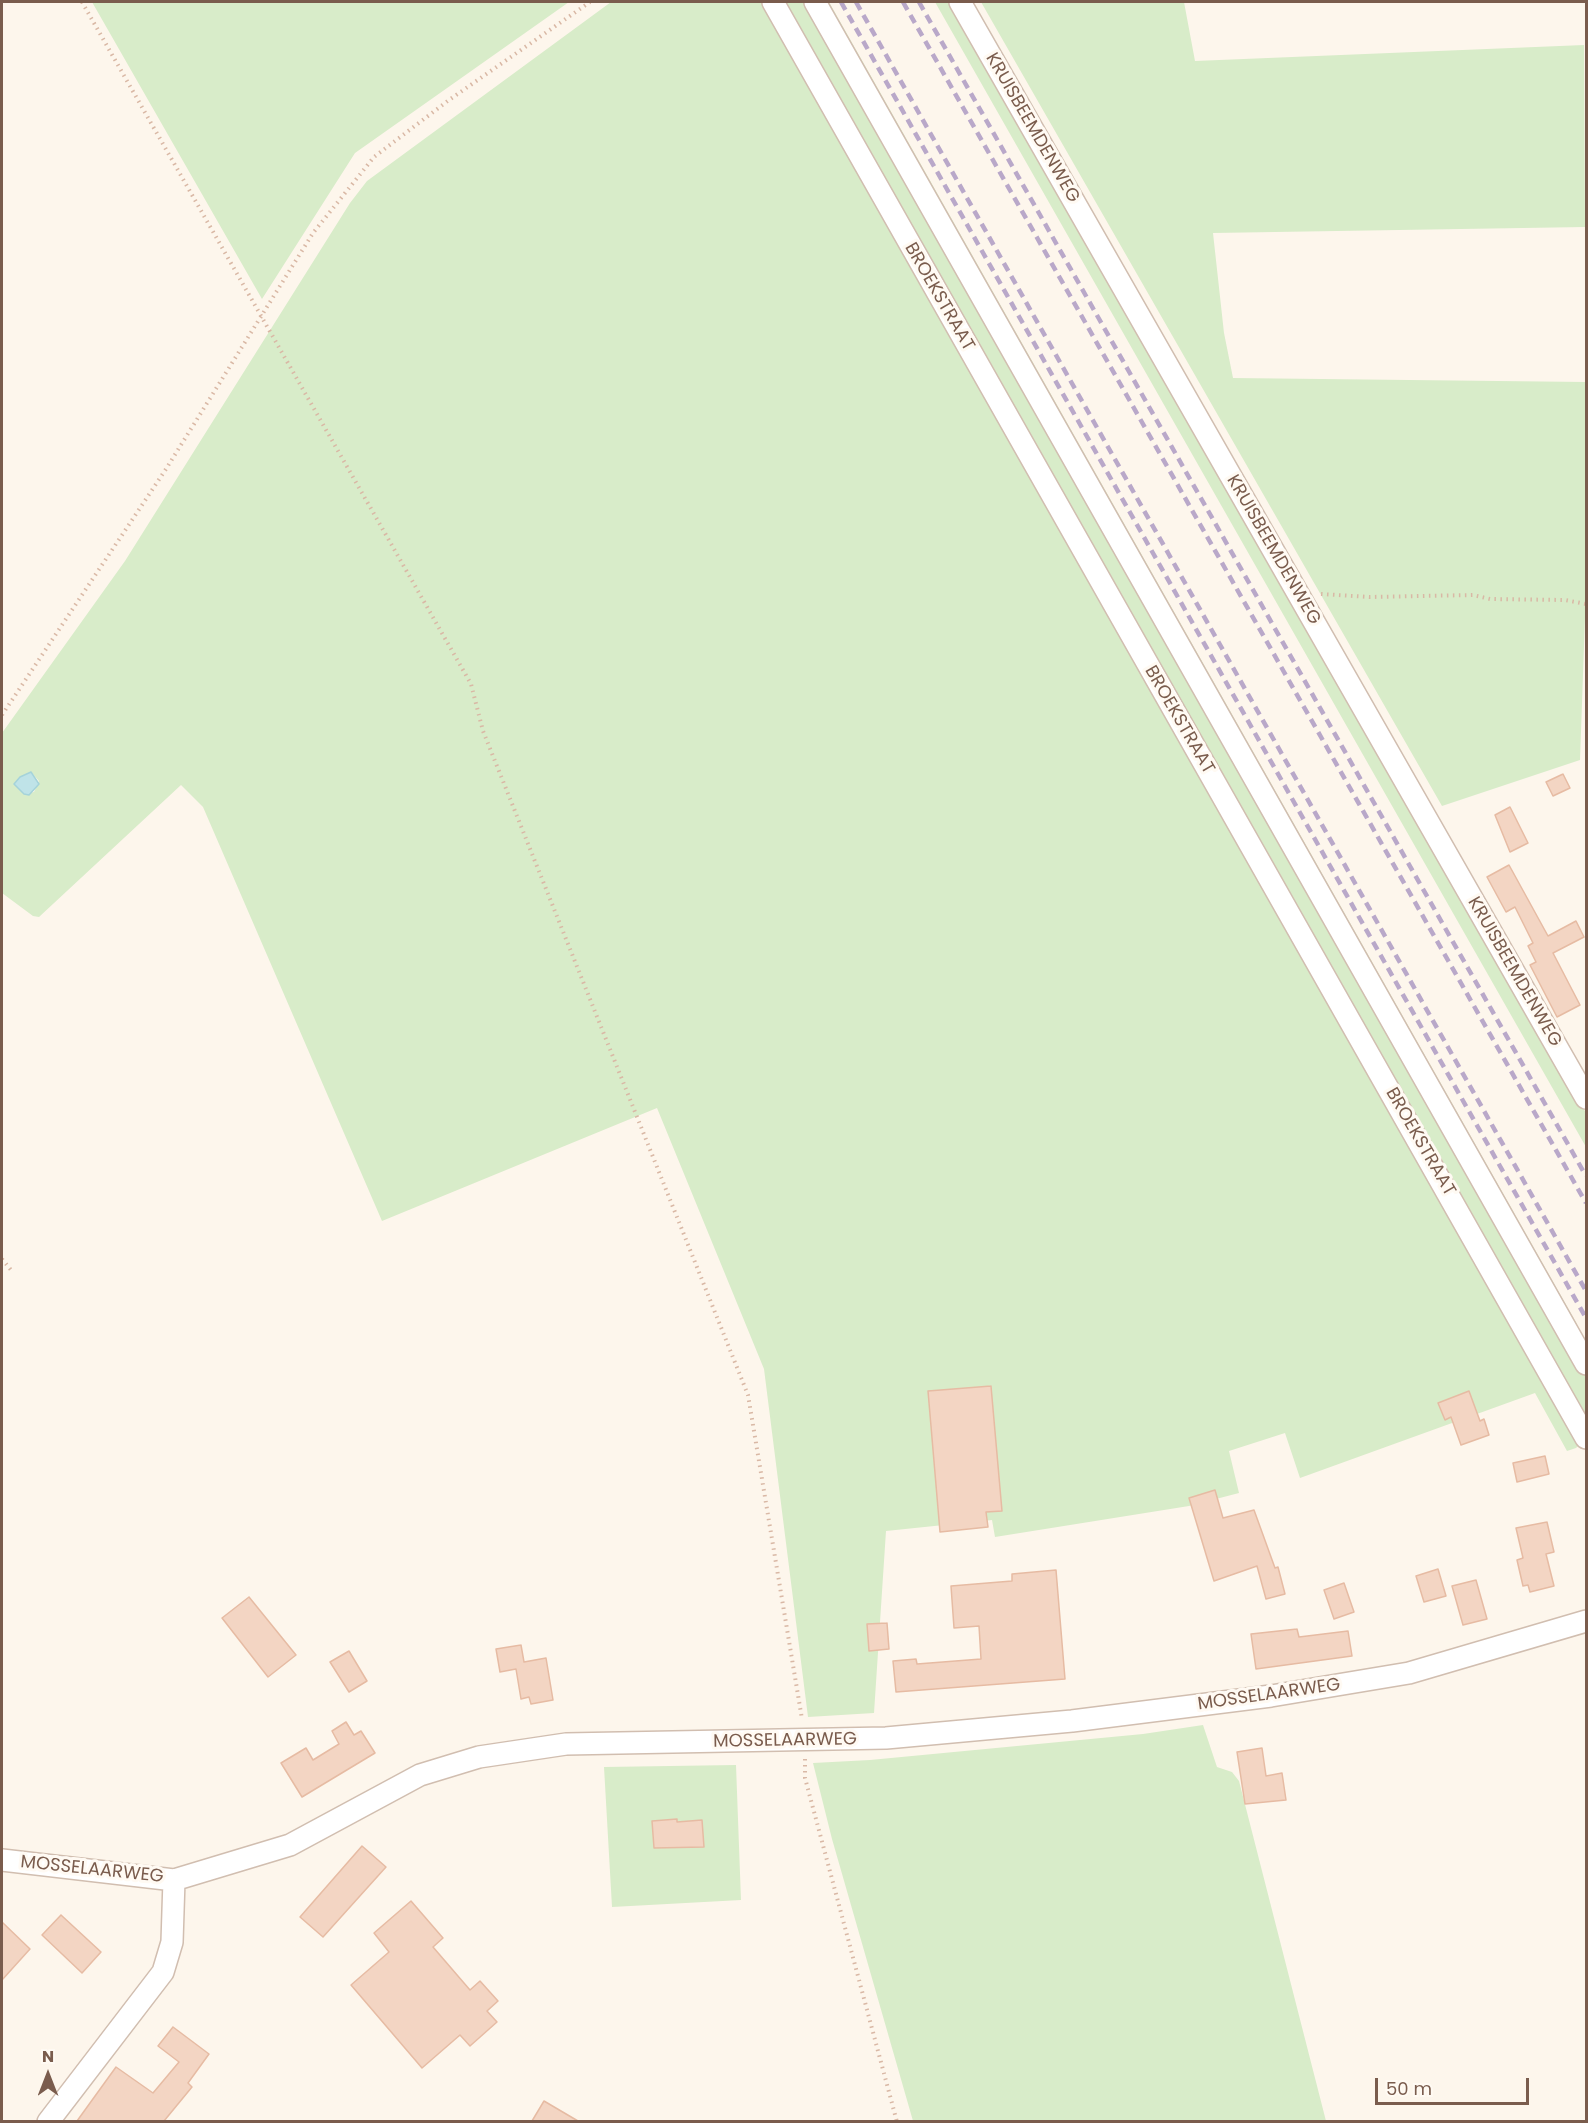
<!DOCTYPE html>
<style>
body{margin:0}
#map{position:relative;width:1588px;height:2123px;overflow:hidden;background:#fdf6ec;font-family:Poppins,sans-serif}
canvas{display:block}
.frame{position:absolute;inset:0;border:3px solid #7a5c4d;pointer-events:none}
.north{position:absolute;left:18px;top:2045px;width:60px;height:60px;-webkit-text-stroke:4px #fffaf3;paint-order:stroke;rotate:0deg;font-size:16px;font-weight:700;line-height:24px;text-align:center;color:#7a5c4d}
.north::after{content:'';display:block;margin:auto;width:21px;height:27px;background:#7a5c4d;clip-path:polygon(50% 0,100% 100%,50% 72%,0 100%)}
.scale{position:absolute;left:1375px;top:2078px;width:154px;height:27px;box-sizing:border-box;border:3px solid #7a5c4d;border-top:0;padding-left:8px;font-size:18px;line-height:21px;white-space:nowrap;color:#7a5c4d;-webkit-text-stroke:4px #fffaf3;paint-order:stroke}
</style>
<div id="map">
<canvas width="1588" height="2123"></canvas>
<div class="frame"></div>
<div class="north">N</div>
<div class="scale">50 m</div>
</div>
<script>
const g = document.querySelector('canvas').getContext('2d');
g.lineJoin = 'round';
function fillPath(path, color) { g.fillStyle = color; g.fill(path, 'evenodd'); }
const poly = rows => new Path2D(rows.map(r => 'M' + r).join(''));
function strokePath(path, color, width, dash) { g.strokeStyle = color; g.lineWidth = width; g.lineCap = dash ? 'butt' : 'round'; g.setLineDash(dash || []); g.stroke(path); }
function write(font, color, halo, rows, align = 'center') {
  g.font = font + ' Poppins,sans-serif'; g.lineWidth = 6; g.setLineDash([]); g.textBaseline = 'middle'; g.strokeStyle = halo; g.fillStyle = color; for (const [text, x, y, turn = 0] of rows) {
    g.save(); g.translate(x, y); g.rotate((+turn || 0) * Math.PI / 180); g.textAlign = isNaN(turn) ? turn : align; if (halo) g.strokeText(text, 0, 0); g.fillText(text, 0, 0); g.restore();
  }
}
fillPath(poly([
 [92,2,569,2,355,153,262,299],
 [611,2,768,2,1579,1445,1576,1448,1567,1451,1535,1393,1300,1478,1285,1433,1229,1451,1239,1493,1189,1506,995,1537,992,1520,886,1531,874,1713,808,1717,764,1369,657,1108,382,1221,203,807,181,785,39,917,33,916,2,893,2,733,125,561,350,203,367,181],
 [31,772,39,781,34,792,24,794,14,784],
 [779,2,829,2,1577,1324,1574,1325,1586,1348,1586,1427],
 [935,2,955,2,1586,1113,1586,1147],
 [981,2,1184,2,1195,61,1584,45,1585,227,1213,233,1224,333,1233,378,1586,382,1586,589,1580,760,1442,806],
 [1203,1725,1217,1767,1232,1772,1239,1781,1326,2121,913,2121,832,1839,813,1763,870,1760,1143,1734],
 [736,1765,741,1900,612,1907,604,1767]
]), '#d8ecc9');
const water = poly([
 [31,772,39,784,29,795,24,794,14,784,20,777,31,772]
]);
fillPath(water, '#bfe3e8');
strokePath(water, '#a5d3da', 1.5);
const building = poly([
 [1563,774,1570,788,1553,796,1546,782,1563,774],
 [1510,807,1528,843,1510,852,1495,815,1510,807],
 [1509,865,1548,936,1576,921,1584,937,1553,953,1580,1005,1557,1017,1530,965,1536,962,1528,946,1533,943,1515,907,1506,912,1487,877,1509,865],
 [991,1386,1002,1511,986,1512,988,1527,940,1532,928,1391,991,1386],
 [1469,1391,1480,1421,1484,1419,1489,1435,1461,1445,1451,1417,1445,1420,1438,1403,1469,1391],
 [1545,1456,1549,1474,1517,1482,1513,1463,1545,1456],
 [1215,1490,1223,1518,1254,1510,1275,1568,1278,1567,1285,1594,1266,1599,1257,1566,1214,1581,1189,1498,1215,1490],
 [1547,1522,1554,1552,1546,1554,1554,1586,1530,1592,1528,1585,1523,1586,1517,1560,1523,1558,1516,1528,1547,1522],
 [1438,1569,1446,1596,1424,1602,1416,1576,1438,1569],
 [1056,1570,1065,1679,896,1692,893,1661,916,1659,917,1664,981,1659,979,1626,954,1628,951,1586,1012,1581,1012,1574,1056,1570],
 [1476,1580,1487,1619,1463,1625,1452,1586,1476,1580],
 [1344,1583,1354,1612,1334,1619,1324,1590,1344,1583],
 [249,1597,296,1655,268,1677,222,1618,249,1597],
 [887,1623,889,1649,869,1651,867,1624,887,1623],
 [1297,1629,1299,1637,1348,1631,1352,1656,1256,1669,1251,1634,1297,1629],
 [521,1645,524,1662,546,1658,553,1700,531,1704,529,1697,521,1699,516,1669,500,1672,496,1649,521,1645],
 [349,1651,367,1681,349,1692,330,1662,349,1651],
 [346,1722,354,1735,361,1731,375,1753,302,1797,281,1763,306,1748,313,1760,339,1744,332,1731,346,1722],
 [1262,1748,1266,1776,1282,1773,1286,1800,1245,1804,1237,1752,1262,1748],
 [677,1819,677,1822,702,1820,704,1847,654,1848,652,1821,677,1819],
 [362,1846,386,1867,323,1937,300,1917,362,1846],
 [411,1901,443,1938,433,1947,470,1990,480,1981,498,2001,487,2011,497,2022,470,2046,460,2035,422,2068,351,1985,389,1952,374,1933,411,1901],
 [61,1915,101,1952,82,1973,42,1935,61,1915],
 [2,1922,30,1949,2,1980,2,1922],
 [173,2027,209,2054,188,2083,192,2087,164,2121,77,2121,116,2067,153,2093,179,2062,158,2046,173,2027],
 [544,2101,578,2121,532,2121,544,2101]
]);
fillPath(building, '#f3d5c3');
strokePath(building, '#e6bba3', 1.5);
const minor = poly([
 [773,2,1586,1438],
 [815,2,1586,1364],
 [960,2,1586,1098],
 [2,1860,174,1880,290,1845,420,1775,479,1757,566,1744,886,1738,1072,1721,1271,1696,1409,1673,1586,1621],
 [48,2122,163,1972,172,1942,174,1880]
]);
strokePath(minor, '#d1beb0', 24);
strokePath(poly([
 [82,2,471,684,483,731,748,1395,802,1719],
 [1321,594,1369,597,1473,595,1490,599,1565,600,1586,604],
 [2,715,166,469,313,233,374,157,449,100,590,2],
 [2,1259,11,1270],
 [805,1759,805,1778,897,2122]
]), '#d9b8a5', 4, [1.5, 4.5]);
strokePath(minor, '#fff', 21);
strokePath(poly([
 [841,2,1586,1318],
 [856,2,1586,1291],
 [903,2,1586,1203],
 [919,2,1586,1176]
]), '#b9a8c9', 4.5, [9, 6]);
write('18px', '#7a5c4d', '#fffaf3', [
 ["KRUISBEEMDENWEG",1032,128,60],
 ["BROEKSTRAAT",939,297,60],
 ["KRUISBEEMDENWEG",1273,550,60],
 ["BROEKSTRAAT",1179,720,60],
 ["KRUISBEEMDENWEG",1514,972,60],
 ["BROEKSTRAAT",1420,1142,60],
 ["MOSSELAARWEG",1269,1695,-8],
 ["MOSSELAARWEG",785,1741,-1],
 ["MOSSELAARWEG",92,1870,6]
]);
</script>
